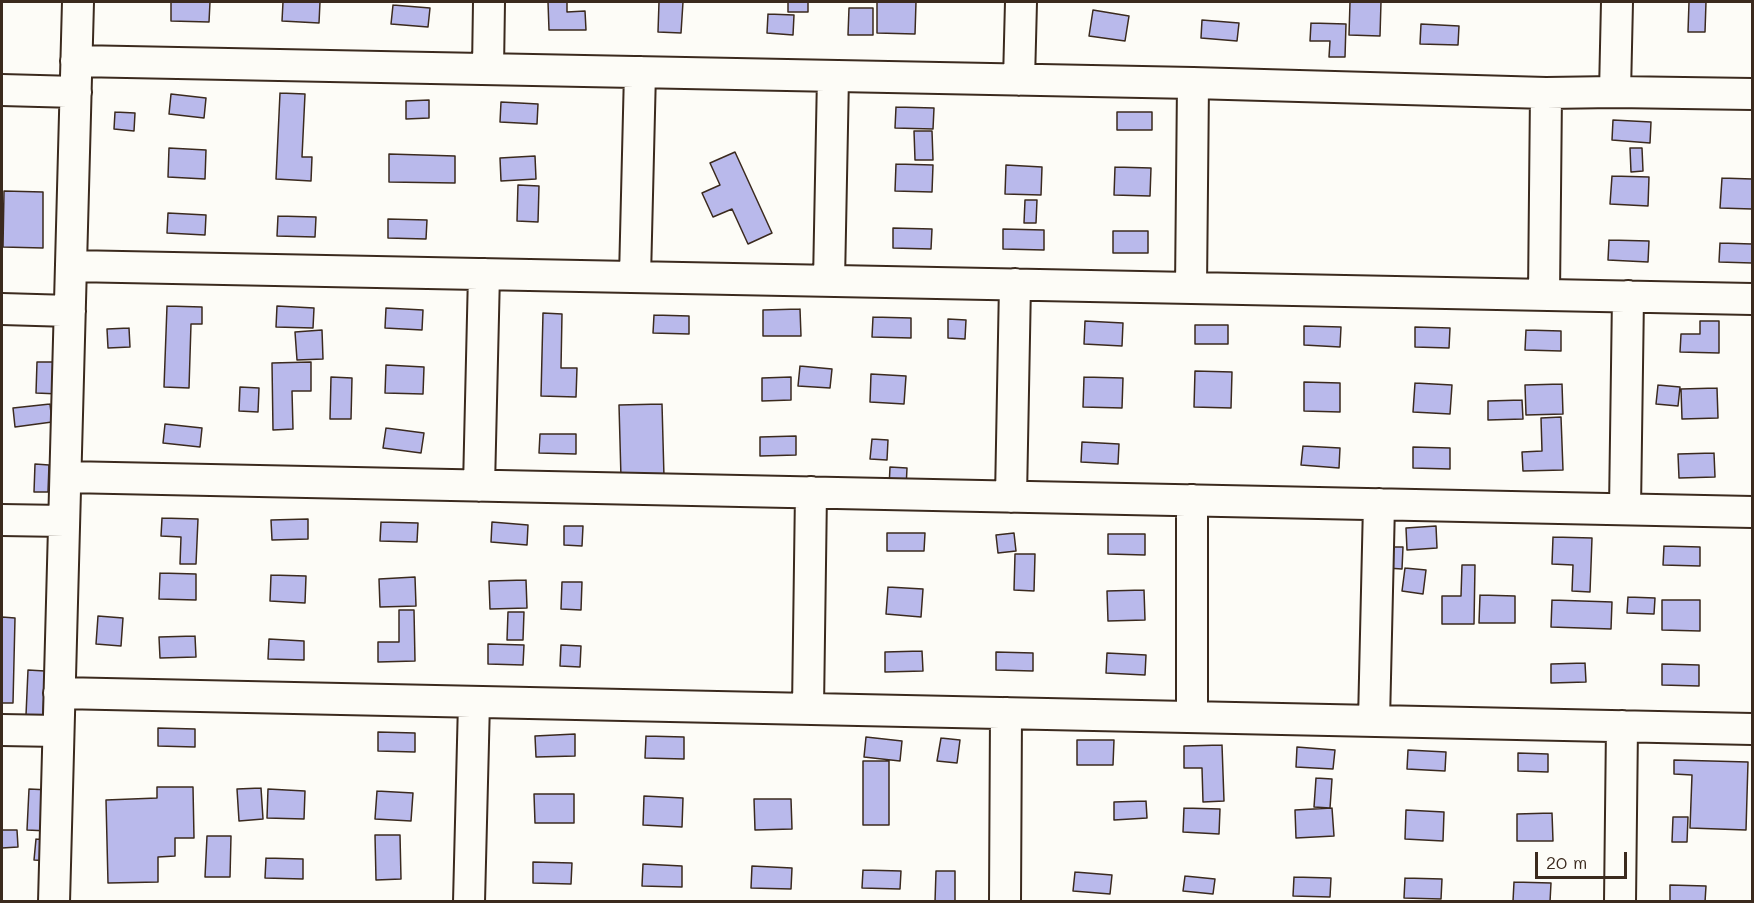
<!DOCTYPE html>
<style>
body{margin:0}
#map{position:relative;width:1754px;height:903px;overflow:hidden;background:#fdfcf7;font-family:Mali,sans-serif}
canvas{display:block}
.frame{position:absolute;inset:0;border:3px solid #3b2a1e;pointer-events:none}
.scale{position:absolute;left:1535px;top:852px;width:92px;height:27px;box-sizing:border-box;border:3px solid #3b2a1e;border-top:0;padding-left:8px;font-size:18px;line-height:21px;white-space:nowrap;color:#3b2a1e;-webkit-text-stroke:4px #fdfcf7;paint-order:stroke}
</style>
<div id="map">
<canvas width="1754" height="903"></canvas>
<div class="frame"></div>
<div class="scale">20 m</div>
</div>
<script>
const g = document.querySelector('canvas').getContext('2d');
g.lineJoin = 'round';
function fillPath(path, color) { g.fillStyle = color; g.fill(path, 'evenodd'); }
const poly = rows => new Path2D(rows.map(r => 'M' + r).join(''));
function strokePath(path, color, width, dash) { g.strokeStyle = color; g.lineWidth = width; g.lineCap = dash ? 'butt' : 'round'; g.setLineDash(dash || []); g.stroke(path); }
const building = poly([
 [171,2,210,2,209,22,171,21,171,2],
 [283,2,320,2,319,23,282,21,283,2],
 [548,2,567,2,567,12,585,11,586,30,549,30,548,2],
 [659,2,683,2,681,33,658,32,659,2],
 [788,2,808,2,808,12,788,12,788,2],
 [869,2,916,2,915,34,877,33,877,2,869,2],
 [1350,2,1381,2,1380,36,1349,35,1350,2],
 [1689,2,1706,2,1705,32,1688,32,1689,2],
 [393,5,430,8,428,27,391,24,393,5],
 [849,8,873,8,873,35,848,35,849,8],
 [1093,10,1129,16,1125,41,1089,36,1093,10],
 [768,14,794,15,793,35,767,33,768,14],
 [1202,20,1239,23,1237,41,1201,38,1202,20],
 [1311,23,1346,24,1345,57,1329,57,1330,41,1310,41,1311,23],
 [1421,24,1459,26,1458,45,1420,44,1421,24],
 [280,93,305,94,302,157,312,157,311,181,276,179,280,93],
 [171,94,206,98,204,118,169,114,171,94],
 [429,100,429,118,406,119,406,101,429,100],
 [501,102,538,104,537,124,500,122,501,102],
 [896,107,934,108,933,129,895,128,896,107],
 [115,112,135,113,134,131,114,129,115,112],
 [1117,112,1152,112,1152,130,1117,130,1117,112],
 [1613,120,1651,122,1650,143,1612,140,1613,120],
 [914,131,932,131,933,160,915,160,914,131],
 [169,148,206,150,205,179,168,177,169,148],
 [1630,148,1642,148,1643,171,1631,172,1630,148],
 [735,152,772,233,748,244,732,209,713,217,702,193,720,185,710,163,735,152],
 [389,154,455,156,455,183,389,182,389,154],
 [535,156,536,179,501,181,500,158,535,156],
 [896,164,933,165,932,192,895,191,896,164],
 [1006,165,1042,167,1041,195,1005,194,1006,165],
 [1115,167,1151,168,1150,196,1114,195,1115,167],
 [1612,176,1649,177,1648,206,1610,204,1612,176],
 [1722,178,1752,179,1752,209,1720,208,1722,178],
 [518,185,539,186,538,222,517,221,518,185],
 [4,191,43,192,43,248,3,247,4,191],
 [1025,200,1037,200,1036,223,1024,223,1025,200],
 [168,213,206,215,205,235,167,233,168,213],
 [278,216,316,217,315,237,277,236,278,216],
 [388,219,427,220,426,239,388,238,388,219],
 [893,228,932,229,931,249,893,248,893,228],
 [1003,229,1044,230,1044,250,1003,249,1003,229],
 [1113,231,1148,231,1148,253,1113,253,1113,231],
 [1609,240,1649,241,1648,262,1608,260,1609,240],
 [1720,243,1752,244,1752,263,1719,262,1720,243],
 [167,306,202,307,202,324,191,324,189,388,164,387,167,306],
 [277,306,314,308,313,328,276,327,277,306],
 [386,308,423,310,422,330,385,328,386,308],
 [800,309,801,336,763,336,763,310,800,309],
 [543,313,562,314,561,368,577,368,576,397,541,396,543,313],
 [654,315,689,316,689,334,653,333,654,315],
 [873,317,911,318,911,338,872,337,873,317],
 [948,319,966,320,965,339,948,338,948,319],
 [1085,321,1123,323,1122,346,1084,344,1085,321],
 [1700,321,1719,321,1719,353,1680,352,1681,334,1700,334,1700,321],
 [1195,325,1228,325,1228,344,1195,344,1195,325],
 [1304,326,1341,327,1340,347,1304,345,1304,326],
 [1415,327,1450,328,1449,348,1415,347,1415,327],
 [129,328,130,347,108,348,107,329,129,328],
 [322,330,323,359,297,360,295,332,322,330],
 [1526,330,1561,331,1561,351,1525,350,1526,330],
 [37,362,61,362,59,394,36,393,37,362],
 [311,362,311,391,292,391,293,429,273,430,272,363,311,362],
 [386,365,424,367,423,394,385,393,386,365],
 [800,366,832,369,830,388,798,386,800,366],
 [1195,371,1232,372,1231,408,1194,407,1195,371],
 [871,374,906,376,904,404,870,402,871,374],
 [331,377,352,378,351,419,330,419,331,377],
 [791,377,791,400,762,401,762,378,791,377],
 [1084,377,1123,378,1122,408,1083,407,1084,377],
 [1304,382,1340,383,1340,412,1304,411,1304,382],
 [1415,383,1452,385,1450,414,1413,412,1415,383],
 [1562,384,1563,414,1526,415,1525,385,1562,384],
 [1658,385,1680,387,1678,406,1656,404,1658,385],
 [240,387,259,388,258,412,239,411,240,387],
 [1717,388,1718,418,1682,419,1681,389,1717,388],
 [1522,400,1523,419,1488,420,1488,401,1522,400],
 [50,404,52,422,15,427,13,408,50,404],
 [662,404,664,477,621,478,619,405,662,404],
 [1561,417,1563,470,1523,471,1522,452,1542,451,1541,418,1561,417],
 [165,424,202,428,200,447,163,443,165,424],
 [386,428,424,433,421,453,383,448,386,428],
 [540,434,576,434,576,454,539,453,540,434],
 [796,436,796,455,760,456,760,437,796,436],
 [872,439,888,440,887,460,870,459,872,439],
 [1082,442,1119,444,1118,464,1081,462,1082,442],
 [1303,446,1340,448,1339,468,1301,465,1303,446],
 [1413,447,1450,448,1450,469,1413,468,1413,447],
 [1714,453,1715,477,1679,478,1678,454,1714,453],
 [35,464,49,465,48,492,34,492,35,464],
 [890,467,907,468,906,489,889,488,890,467],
 [162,518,198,519,196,564,180,564,181,537,161,536,162,518],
 [308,519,308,539,272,540,271,520,308,519],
 [381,522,418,523,417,542,380,541,381,522],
 [492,522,528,525,527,545,491,542,492,522],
 [564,526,583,526,582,546,564,545,564,526],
 [1436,526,1437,548,1407,550,1406,528,1436,526],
 [887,533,925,533,924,551,887,551,887,533],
 [1014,533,1016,551,998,553,996,535,1014,533],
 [1108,534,1145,534,1145,555,1108,554,1108,534],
 [1553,537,1592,538,1590,592,1572,591,1573,565,1552,564,1553,537],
 [1664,546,1700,547,1700,566,1663,565,1664,546],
 [1388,547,1403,547,1402,569,1387,568,1388,547],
 [1015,554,1035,554,1034,591,1014,590,1015,554],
 [1462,565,1475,565,1474,624,1442,624,1442,596,1461,596,1462,565],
 [1405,568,1426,570,1423,594,1402,591,1405,568],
 [160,573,196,574,196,600,159,599,160,573],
 [271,575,306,576,305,603,270,601,271,575],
 [415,577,416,606,380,607,379,579,415,577],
 [526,580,527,608,490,609,489,581,526,580],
 [562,582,582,582,581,610,561,609,562,582],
 [888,587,923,589,921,617,886,614,888,587],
 [1144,590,1145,620,1108,621,1107,591,1144,590],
 [1480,595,1515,596,1515,623,1479,623,1480,595],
 [1628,597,1655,598,1654,614,1627,613,1628,597],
 [1552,600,1612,602,1611,629,1551,627,1552,600],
 [1662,600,1700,600,1700,631,1662,630,1662,600],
 [399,610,414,610,415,661,378,662,378,642,399,642,399,610],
 [508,612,524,612,523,640,507,640,508,612],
 [98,616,123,618,121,646,96,644,98,616],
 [2,617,15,618,13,703,2,703,2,617],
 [195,636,196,657,160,658,159,637,195,636],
 [269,639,304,641,304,660,268,659,269,639],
 [488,644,524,645,523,665,488,664,488,644],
 [561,645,581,646,580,667,560,666,561,645],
 [922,651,923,671,885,672,885,652,922,651],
 [996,652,1033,653,1033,671,996,670,996,652],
 [1107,653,1146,655,1145,675,1106,673,1107,653],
 [1585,663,1586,682,1551,683,1551,664,1585,663],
 [1662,664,1699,665,1699,686,1662,685,1662,664],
 [28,670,45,671,43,716,26,715,28,670],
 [158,728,195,729,195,747,158,746,158,728],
 [378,732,415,733,415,752,378,751,378,732],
 [575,734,575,756,536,757,535,736,575,734],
 [646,736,684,737,684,759,645,758,646,736],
 [866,737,902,741,900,761,864,757,866,737],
 [941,738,960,740,957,763,937,761,941,738],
 [1077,740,1114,740,1113,765,1077,765,1077,740],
 [1222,745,1224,801,1203,802,1202,768,1184,768,1184,746,1222,745],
 [1297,747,1335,750,1333,769,1296,767,1297,747],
 [1408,750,1446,752,1445,771,1407,769,1408,750],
 [1518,753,1548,754,1548,772,1518,771,1518,753],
 [1674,760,1748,762,1746,830,1690,828,1692,775,1674,774,1674,760],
 [863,761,889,761,889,825,863,825,863,761],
 [1316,778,1332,779,1330,808,1314,807,1316,778],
 [157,787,193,787,194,838,175,838,175,856,158,857,158,882,108,883,106,800,157,798,157,787],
 [261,788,263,819,239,821,237,789,261,788],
 [29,789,50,790,48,831,27,830,29,789],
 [268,789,305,791,304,819,267,818,268,789],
 [377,791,413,793,411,821,375,819,377,791],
 [534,794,574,794,574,823,535,823,534,794],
 [644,796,683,798,682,827,643,825,644,796],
 [754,799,791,799,792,829,755,830,754,799],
 [1146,801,1147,818,1114,820,1114,802,1146,801],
 [1184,808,1220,809,1219,834,1183,832,1184,808],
 [1332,808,1334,836,1296,838,1295,810,1332,808],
 [1406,810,1444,812,1443,841,1405,839,1406,810],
 [1552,813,1553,841,1517,841,1517,814,1552,813],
 [1673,817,1688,817,1687,842,1672,842,1673,817],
 [2,830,17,830,18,847,2,848,2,830],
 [375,835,400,835,401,879,376,880,375,835],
 [207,836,231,836,230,877,205,877,207,836],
 [36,839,54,840,52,861,34,860,36,839],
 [266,858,303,859,303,879,265,878,266,858],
 [533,862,572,863,571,884,533,883,533,862],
 [643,864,682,866,682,887,642,886,643,864],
 [752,866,792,868,791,889,751,888,752,866],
 [863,870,901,871,900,889,862,888,863,870],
 [936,871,955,871,955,902,935,902,936,871],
 [1075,872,1112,875,1110,894,1073,891,1075,872],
 [1185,876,1215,879,1213,894,1183,891,1185,876],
 [1294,877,1331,878,1330,897,1293,896,1294,877],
 [1405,878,1442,879,1441,899,1404,898,1405,878],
 [1514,882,1551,883,1550,902,1513,901,1514,882],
 [1670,885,1706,886,1705,902,1670,902,1670,885]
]);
fillPath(building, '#b9b9eb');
strokePath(building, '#3b2a1e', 1.5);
const minor = poly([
 [76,61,1193,83,1546,93,1615,92,1752,94],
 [488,69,489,2],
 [1019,80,1021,2],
 [2,90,76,92],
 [1615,92,1617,2],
 [71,266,1752,299],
 [635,277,640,72],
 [829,281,833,76],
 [1191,288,1193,83],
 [1544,294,1546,93],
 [2,309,70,311],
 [66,477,1752,512],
 [479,486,484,274],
 [1011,497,1015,284],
 [1192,500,1192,717],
 [1625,509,1628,296],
 [2,520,64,521],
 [59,693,1752,729],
 [808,708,811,492],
 [1374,721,1379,504],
 [2,730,58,731],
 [54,902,78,2],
 [469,902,474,702],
 [1005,902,1006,713],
 [1620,902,1622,726]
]);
strokePath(minor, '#3b2a1e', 34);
strokePath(minor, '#fdfcf7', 30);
</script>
